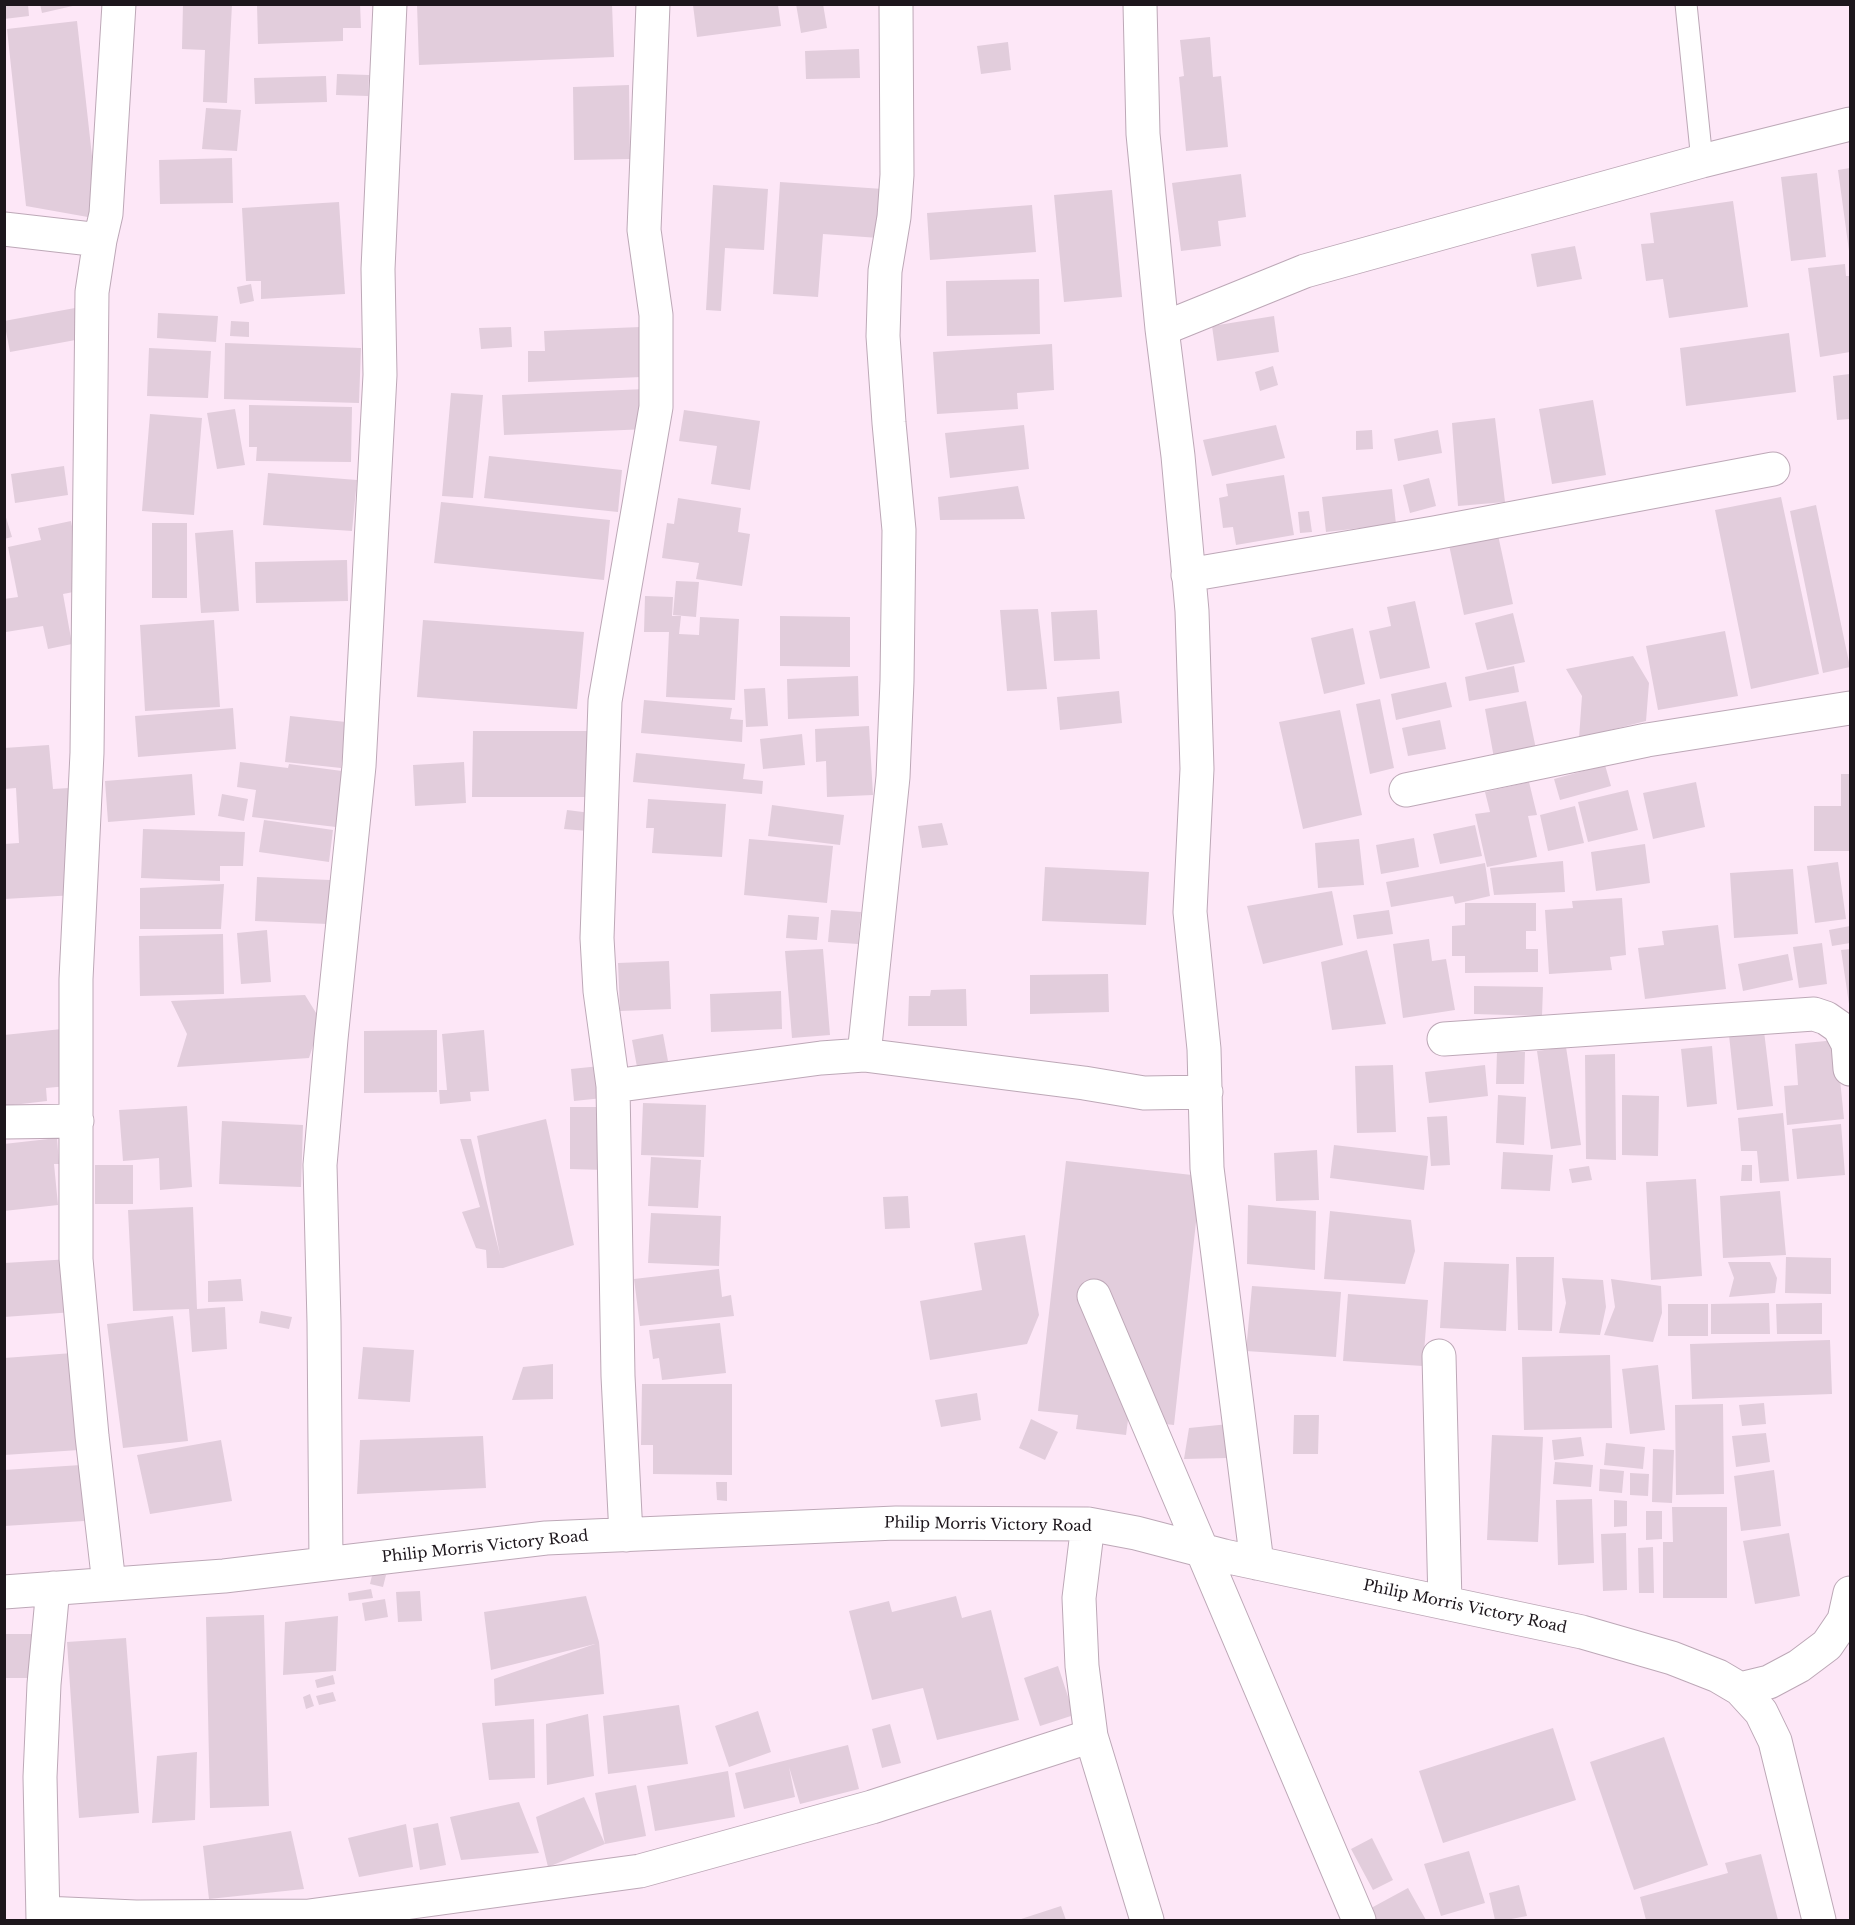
<!DOCTYPE html>
<style>
body{margin:0}
#map{position:relative;width:1855px;height:1925px;overflow:hidden;background:#fde7f7;font-family:"Libre Baskerville",serif}
canvas{display:block}
.frame{position:absolute;inset:0;border:6px solid #1d161c;pointer-events:none}
</style>
<div id="map">
<canvas width="1855" height="1925"></canvas>
<div class="frame"></div>
</div>
<script>
const g = document.querySelector('canvas').getContext('2d');
g.lineJoin = 'round';
function fillPath(path, color) { g.fillStyle = color; g.fill(path, 'evenodd'); }
const poly = rows => new Path2D(rows.map(r => 'M' + r).join(''));
function strokePath(path, color, width, dash) { g.strokeStyle = color; g.lineWidth = width; g.lineCap = dash ? 'butt' : 'round'; g.setLineDash(dash || []); g.stroke(path); }
function write(font, color, halo, rows, align = 'center') {
  g.font = font + ' "Libre Baskerville",serif'; g.lineWidth = 6; g.setLineDash([]); g.textBaseline = 'middle'; g.strokeStyle = halo; g.fillStyle = color; for (const [text, x, y, turn = 0] of rows) {
    g.save(); g.translate(x, y); g.rotate((+turn || 0) * Math.PI / 180); g.textAlign = isNaN(turn) ? turn : align; if (halo) g.strokeText(text, 0, 0); g.fillText(text, 0, 0); g.restore();
  }
}
fillPath(poly([
 [4,4,28,4,29,16,4,19],
 [40,4,77,4,77,5,42,13],
 [183,4,232,4,227,103,203,102,205,50,182,49],
 [257,4,360,4,361,28,343,28,343,41,258,44],
 [417,4,612,4,614,57,419,65],
 [796,4,823,4,827,28,801,33],
 [693,5,778,5,781,26,697,37],
 [77,21,99,219,26,206,7,29],
 [1210,37,1213,77,1221,76,1228,147,1186,151,1179,77,1184,76,1180,40],
 [1008,42,1011,70,981,74,977,46],
 [859,49,860,78,806,79,805,51],
 [337,74,369,75,368,96,336,95],
 [326,76,327,102,255,104,254,78],
 [629,85,630,159,574,160,573,87],
 [206,108,241,110,237,151,202,149],
 [232,158,233,203,160,204,159,160],
 [1850,168,1850,251,1849,251,1838,170],
 [1817,173,1826,257,1791,261,1781,177],
 [1241,174,1246,217,1218,221,1221,246,1181,251,1172,183],
 [780,182,883,189,879,238,823,234,818,297,773,294],
 [713,185,768,189,764,250,725,248,721,311,706,310],
 [1112,190,1122,297,1064,302,1054,195],
 [1733,201,1748,307,1669,318,1663,279,1646,281,1641,244,1654,243,1650,213],
 [339,202,345,294,261,299,261,281,246,281,242,208],
 [1032,205,1036,252,930,260,927,213],
 [1575,246,1582,279,1537,287,1531,254],
 [1845,264,1846,276,1850,276,1850,352,1820,357,1808,268],
 [1039,279,1040,334,947,336,946,281],
 [251,284,254,301,240,304,237,287],
 [75,308,81,339,10,352,4,321],
 [158,313,218,316,216,342,157,338],
 [1274,316,1279,352,1217,361,1212,326],
 [231,321,249,322,249,337,230,336],
 [511,327,512,347,481,349,479,328],
 [640,327,641,377,528,382,528,351,545,351,544,331],
 [1789,333,1796,392,1686,406,1680,348],
 [225,343,361,348,359,403,224,399],
 [1052,344,1054,390,1017,393,1018,409,937,414,933,352],
 [149,348,211,351,208,398,147,396],
 [1273,366,1278,385,1260,391,1255,372],
 [1850,374,1850,419,1837,420,1833,376],
 [646,389,648,429,504,435,502,395],
 [451,393,483,395,473,498,442,496],
 [1593,400,1606,475,1552,484,1539,409],
 [249,405,352,407,351,462,256,461,257,447,249,447],
 [235,409,245,465,217,469,207,413],
 [684,410,760,421,750,490,711,484,717,446,679,441],
 [150,414,202,418,194,515,142,511],
 [1495,418,1505,502,1458,506,1452,423],
 [1024,425,1029,469,950,478,945,433],
 [1276,425,1285,458,1212,476,1203,440],
 [1372,430,1373,449,1356,450,1356,431],
 [1438,430,1442,453,1398,461,1394,439],
 [489,456,622,470,618,512,484,498],
 [64,466,68,495,15,503,11,474],
 [268,473,357,480,352,531,263,525],
 [1284,475,1294,535,1236,545,1233,527,1223,528,1219,498,1228,496,1226,484],
 [1429,478,1436,506,1410,513,1403,485],
 [1018,486,1025,519,940,520,938,497],
 [1392,489,1396,524,1326,532,1322,497],
 [1781,497,1819,674,1751,689,1715,510],
 [678,498,741,508,738,532,750,534,742,586,696,579,699,563,662,558,667,523,674,524],
 [441,502,610,520,604,580,434,563],
 [1816,505,1850,667,1823,673,1790,511],
 [4,511,12,537,4,539],
 [1309,511,1312,532,1300,533,1298,512],
 [71,521,84,590,63,594,72,644,48,649,43,626,6,632,4,599,18,597,8,547,41,540,38,528],
 [152,523,187,523,187,598,152,598],
 [233,530,239,611,201,613,195,533],
 [1498,535,1513,604,1464,615,1449,545],
 [347,560,348,601,256,603,255,562],
 [676,581,699,582,696,617,673,615],
 [645,596,673,597,672,616,681,616,679,634,699,635,700,617,739,619,735,700,666,697,669,632,644,632],
 [1415,601,1430,668,1380,679,1369,631,1391,626,1387,607],
 [1038,609,1047,689,1007,691,1000,610],
 [1097,610,1100,659,1054,661,1051,612],
 [1513,613,1525,662,1487,670,1475,623],
 [780,616,850,617,850,667,780,666],
 [214,620,220,707,145,711,140,625],
 [423,620,584,632,577,709,417,697],
 [1353,628,1365,684,1324,694,1311,638],
 [1725,631,1738,696,1658,710,1646,646],
 [1633,656,1649,683,1646,721,1579,738,1582,696,1566,669],
 [1514,666,1519,692,1469,701,1465,677],
 [858,676,859,716,788,719,787,679],
 [1446,682,1452,707,1396,720,1391,694],
 [765,688,768,726,746,727,744,689],
 [1119,691,1122,723,1060,730,1057,697],
 [1380,699,1394,768,1370,774,1356,704],
 [644,700,732,708,730,719,743,720,742,742,641,733],
 [1526,701,1536,749,1494,758,1485,709],
 [233,708,236,749,138,757,135,716],
 [1340,710,1362,815,1303,829,1279,722],
 [290,716,346,722,341,768,285,762],
 [1440,720,1446,749,1408,756,1402,728],
 [869,726,873,795,827,797,826,761,816,762,815,729],
 [473,731,591,731,591,797,472,797],
 [802,734,805,765,763,769,760,739],
 [49,745,53,789,69,788,76,895,4,899,4,844,19,843,16,788,4,789,4,748],
 [636,753,745,764,743,779,763,781,762,794,633,782],
 [240,762,288,768,289,764,342,771,336,827,252,817,256,790,237,787],
 [464,762,466,803,415,806,413,765],
 [1605,765,1611,786,1560,800,1554,779],
 [192,774,195,815,108,822,105,781],
 [1841,774,1850,774,1850,851,1814,851,1814,806,1841,806],
 [1529,782,1537,815,1528,816,1537,857,1487,867,1475,814,1490,812,1485,792],
 [1696,782,1705,827,1653,839,1643,793],
 [1628,790,1638,830,1588,842,1578,802],
 [222,794,248,799,244,821,218,816],
 [648,799,726,804,722,857,652,853,654,828,646,828],
 [772,805,844,815,840,845,768,836],
 [1575,806,1584,843,1548,851,1540,815],
 [567,810,591,813,588,831,564,829],
 [264,820,333,830,329,862,259,852],
 [942,823,948,845,922,848,918,826],
 [1475,825,1482,856,1440,864,1433,834],
 [143,829,245,832,243,866,220,866,220,881,141,878],
 [1414,838,1419,867,1381,874,1376,845],
 [749,839,833,846,827,903,744,895],
 [1359,839,1364,885,1318,888,1315,843],
 [1645,844,1650,883,1596,891,1591,852],
 [1563,861,1565,892,1494,895,1490,868],
 [1838,862,1846,919,1815,923,1807,866],
 [1485,863,1490,896,1455,904,1453,896,1391,907,1386,882],
 [1045,867,1149,872,1146,925,1042,921],
 [1793,869,1798,934,1734,938,1730,873],
 [257,877,330,880,328,924,255,921],
 [224,884,221,929,140,929,140,888],
 [1332,891,1343,945,1263,964,1247,906],
 [1622,898,1626,955,1610,957,1612,970,1549,974,1545,910,1573,908,1572,901],
 [1465,903,1536,903,1536,931,1526,931,1526,949,1538,949,1538,972,1465,973,1465,956,1452,956,1452,926,1465,925],
 [831,910,861,912,858,944,828,942],
 [1389,910,1393,934,1357,939,1353,915],
 [788,915,819,917,817,940,786,938],
 [1718,925,1726,989,1645,999,1638,948,1664,945,1662,931],
 [1850,926,1850,943,1832,946,1829,930],
 [267,930,271,982,241,984,237,933],
 [223,934,224,994,140,996,139,936],
 [1429,939,1432,961,1446,959,1455,1010,1403,1018,1393,944],
 [1822,943,1827,984,1799,988,1793,947],
 [823,949,830,1035,792,1038,785,951],
 [1850,949,1850,1004,1849,1004,1841,950],
 [1367,950,1386,1024,1332,1030,1321,962],
 [1788,954,1793,980,1743,991,1738,964],
 [669,961,671,1009,620,1011,618,963],
 [1108,974,1109,1012,1030,1014,1030,975],
 [1474,986,1543,987,1542,1016,1474,1014],
 [966,989,967,1026,908,1026,909,996,930,996,931,990],
 [781,991,782,1029,711,1032,710,994],
 [305,995,321,1021,309,1058,177,1067,187,1034,171,1001],
 [62,1029,68,1086,46,1088,47,1101,4,1106,4,1035],
 [437,1030,437,1092,364,1093,364,1031],
 [484,1030,489,1091,470,1092,471,1101,440,1104,439,1090,447,1090,442,1034],
 [1764,1031,1773,1106,1737,1110,1729,1035],
 [663,1034,668,1061,637,1067,632,1040],
 [1836,1040,1844,1119,1787,1125,1784,1086,1798,1085,1795,1044],
 [1712,1046,1717,1104,1687,1107,1681,1049],
 [1566,1047,1581,1145,1551,1149,1537,1051],
 [1497,1051,1525,1052,1524,1084,1496,1084],
 [1615,1054,1616,1160,1586,1159,1585,1055],
 [1393,1065,1396,1132,1357,1133,1355,1066],
 [1485,1065,1488,1096,1429,1103,1425,1072],
 [600,1066,603,1098,574,1101,571,1069],
 [1498,1095,1526,1097,1524,1145,1496,1143],
 [1622,1095,1659,1096,1658,1156,1622,1155],
 [643,1103,706,1105,704,1157,641,1155],
 [187,1106,192,1187,160,1190,159,1158,123,1161,119,1110],
 [570,1107,606,1107,606,1170,570,1169],
 [1783,1113,1789,1181,1760,1183,1757,1151,1741,1151,1738,1118],
 [1447,1116,1450,1165,1431,1166,1427,1117],
 [546,1119,574,1245,503,1268,487,1268,486,1250,476,1248,462,1212,480,1207,460,1139,471,1139,500,1255,477,1136],
 [222,1121,303,1125,301,1187,219,1184],
 [1841,1124,1845,1175,1797,1179,1792,1129],
 [57,1138,59,1164,54,1164,58,1205,4,1211,4,1144],
 [1334,1145,1428,1156,1424,1190,1330,1178],
 [1317,1150,1319,1200,1276,1201,1274,1153],
 [1503,1152,1553,1155,1550,1191,1501,1189],
 [651,1157,701,1160,698,1208,648,1206],
 [1066,1161,1201,1176,1174,1425,1128,1420,1126,1435,1076,1429,1078,1415,1038,1411],
 [95,1165,133,1165,133,1204,95,1204],
 [1742,1165,1752,1165,1752,1181,1741,1181],
 [1589,1166,1592,1180,1572,1183,1569,1169],
 [1696,1179,1702,1276,1651,1280,1646,1182],
 [1780,1191,1786,1255,1723,1258,1720,1196],
 [908,1196,910,1228,885,1229,883,1197],
 [1248,1205,1316,1211,1315,1270,1247,1264],
 [193,1207,197,1309,225,1307,227,1349,192,1352,189,1309,133,1311,128,1210],
 [1330,1211,1411,1220,1415,1251,1405,1284,1324,1279],
 [651,1213,721,1216,719,1266,648,1263],
 [1025,1235,1039,1315,1027,1344,930,1360,920,1301,982,1290,974,1243],
 [1516,1257,1554,1257,1552,1331,1518,1330],
 [1786,1257,1831,1258,1831,1294,1785,1293],
 [71,1259,74,1312,4,1317,4,1263],
 [1444,1262,1509,1264,1506,1331,1440,1328],
 [1728,1262,1770,1262,1777,1278,1775,1293,1729,1297,1734,1278],
 [719,1269,722,1297,731,1295,734,1316,640,1326,634,1279],
 [1562,1278,1603,1280,1606,1307,1600,1335,1559,1333,1566,1303],
 [241,1279,243,1301,208,1302,208,1281],
 [1611,1279,1661,1286,1662,1313,1653,1342,1604,1335,1615,1307],
 [1252,1286,1341,1292,1336,1357,1246,1351],
 [1348,1294,1428,1300,1423,1366,1343,1361],
 [1769,1303,1770,1334,1711,1334,1711,1304],
 [1822,1303,1822,1334,1777,1334,1776,1304],
 [1668,1304,1708,1304,1708,1336,1668,1336],
 [261,1311,292,1317,289,1329,259,1323],
 [173,1316,188,1441,123,1448,107,1324],
 [720,1323,726,1373,662,1380,659,1358,653,1359,649,1330],
 [1830,1340,1832,1394,1692,1399,1690,1344],
 [363,1347,414,1350,410,1402,358,1399],
 [73,1353,79,1450,4,1455,4,1358],
 [1610,1355,1612,1428,1524,1430,1522,1357],
 [553,1364,553,1399,512,1400,523,1367],
 [1658,1365,1665,1430,1630,1434,1622,1369],
 [642,1384,732,1384,732,1475,653,1474,653,1445,641,1445],
 [977,1393,981,1420,941,1427,935,1400],
 [1764,1403,1766,1424,1742,1426,1739,1405],
 [1723,1404,1724,1494,1676,1495,1675,1405],
 [1294,1415,1319,1415,1318,1454,1293,1454],
 [1031,1419,1058,1432,1045,1460,1019,1448],
 [1229,1424,1228,1458,1184,1459,1189,1428],
 [1766,1433,1770,1462,1736,1467,1732,1436],
 [1492,1435,1543,1437,1538,1542,1487,1540],
 [483,1436,486,1488,357,1494,360,1440],
 [1581,1437,1584,1456,1554,1460,1552,1440],
 [221,1440,232,1501,150,1514,137,1455],
 [1606,1443,1645,1447,1643,1469,1604,1465],
 [1653,1449,1674,1450,1672,1503,1652,1502],
 [1555,1462,1593,1465,1591,1487,1553,1484],
 [81,1465,84,1521,4,1526,4,1470],
 [1600,1469,1624,1471,1622,1493,1599,1491],
 [1774,1470,1781,1526,1741,1531,1734,1476],
 [1630,1473,1649,1474,1648,1496,1630,1495],
 [716,1482,727,1482,727,1501,717,1500],
 [1592,1499,1594,1563,1558,1565,1556,1500],
 [1614,1500,1627,1501,1627,1526,1614,1527],
 [1672,1507,1727,1507,1727,1598,1663,1598,1663,1542,1673,1542],
 [1646,1511,1662,1511,1662,1539,1646,1540],
 [1626,1533,1627,1590,1603,1591,1601,1534],
 [1789,1533,1800,1596,1755,1604,1743,1541],
 [1653,1547,1654,1593,1639,1593,1638,1548],
 [373,1571,386,1575,383,1587,370,1584],
 [371,1589,373,1598,349,1601,348,1593],
 [420,1591,422,1621,398,1622,396,1592],
 [586,1596,599,1642,604,1694,495,1706,494,1679,595,1644,491,1670,484,1612],
 [956,1596,962,1618,991,1610,1019,1720,937,1740,923,1688,872,1700,849,1611,889,1601,892,1612],
 [385,1599,388,1617,365,1621,362,1603],
 [264,1615,269,1806,210,1808,206,1617],
 [338,1616,336,1671,283,1675,285,1622],
 [4,1634,35,1634,35,1678,4,1678],
 [126,1638,139,1813,79,1818,67,1642],
 [1058,1666,1074,1715,1040,1726,1024,1678],
 [333,1675,335,1684,317,1688,315,1680],
 [333,1692,336,1701,319,1705,316,1696],
 [310,1694,314,1706,306,1709,303,1697],
 [679,1705,688,1764,608,1774,603,1716],
 [758,1711,771,1752,729,1767,715,1726],
 [588,1714,594,1776,547,1785,546,1724],
 [534,1719,535,1778,489,1780,482,1723],
 [890,1724,901,1763,882,1768,872,1729],
 [1553,1728,1576,1800,1443,1843,1419,1771],
 [1664,1737,1708,1865,1634,1890,1590,1762],
 [848,1745,859,1789,800,1804,789,1767,795,1797,744,1809,735,1773],
 [197,1752,195,1820,152,1823,157,1756],
 [728,1771,735,1817,655,1831,647,1786],
 [636,1785,646,1836,605,1844,595,1793],
 [584,1797,605,1844,548,1867,536,1817],
 [519,1802,539,1853,461,1860,450,1817],
 [438,1823,446,1865,420,1870,413,1828],
 [406,1824,413,1867,359,1877,348,1838],
 [291,1831,304,1889,209,1899,203,1846],
 [1372,1838,1393,1880,1373,1890,1351,1849],
 [1469,1851,1485,1903,1441,1916,1424,1864],
 [1761,1854,1778,1920,1646,1920,1640,1897,1728,1873,1725,1863],
 [1519,1885,1527,1916,1506,1920,1495,1920,1489,1893],
 [1408,1888,1426,1920,1349,1920],
 [1061,1906,1066,1920,1018,1920]
]), '#e2cddc');
const service = poly([
 [1686,4,1702,161]
]);
const minor = poly([
 [1140,4,1143,134,1162,329,1178,456,1192,611,1197,769,1190,912,1204,1049,1207,1168,1257,1563],
 [4,229,100,240],
 [1162,329,1305,271,1702,161,1850,124],
 [1188,575,1434,533,1773,469],
 [1406,790,1647,740,1850,708],
 [1444,1039,1814,1014,1826,1018,1839,1027,1848,1044,1850,1069],
 [864,1055,893,777,897,681,899,530,889,423,883,336,885,271,894,217,897,175,896,4],
 [613,1086,821,1058,864,1055,1084,1083,1144,1093,1206,1092],
 [4,1122,77,1121],
 [1094,1296,1359,1920],
 [1439,1356,1445,1603],
 [1088,1524,1079,1598,1082,1666,1091,1736,1147,1920],
 [626,1535,618,1376,613,1086,600,991,597,938,605,701,656,407,656,315,644,230,653,4],
 [326,1564,324,1322,320,1165,331,1039,359,766,380,375,378,269,390,4],
 [109,1584,92,1436,76,1259,76,979,87,753,92,292,100,240,106,214,119,4],
 [4,1592,224,1576,546,1538,896,1523,1088,1524,1136,1533,1224,1556,1582,1632,1672,1658,1718,1676,1740,1689,1761,1712,1775,1741,1819,1920],
 [1740,1689,1769,1682,1799,1666,1827,1645,1844,1620,1850,1593],
 [43,1913,136,1917,309,1916,640,1871,872,1807,1091,1736],
 [43,1920,40,1777,44,1684,53,1588]
]);
strokePath(service, '#bda8b7', 23);
strokePath(minor, '#bda8b7', 35);
strokePath(service, '#fff', 21);
strokePath(minor, '#fff', 33);
write('15px', '#1d161c', '#fff', [
 ["Philip Morris Victory Road",988,1525,1],
 ["Philip Morris Victory Road",485,1547,-6],
 ["Philip Morris Victory Road",1465,1607,12]
]);
</script>
